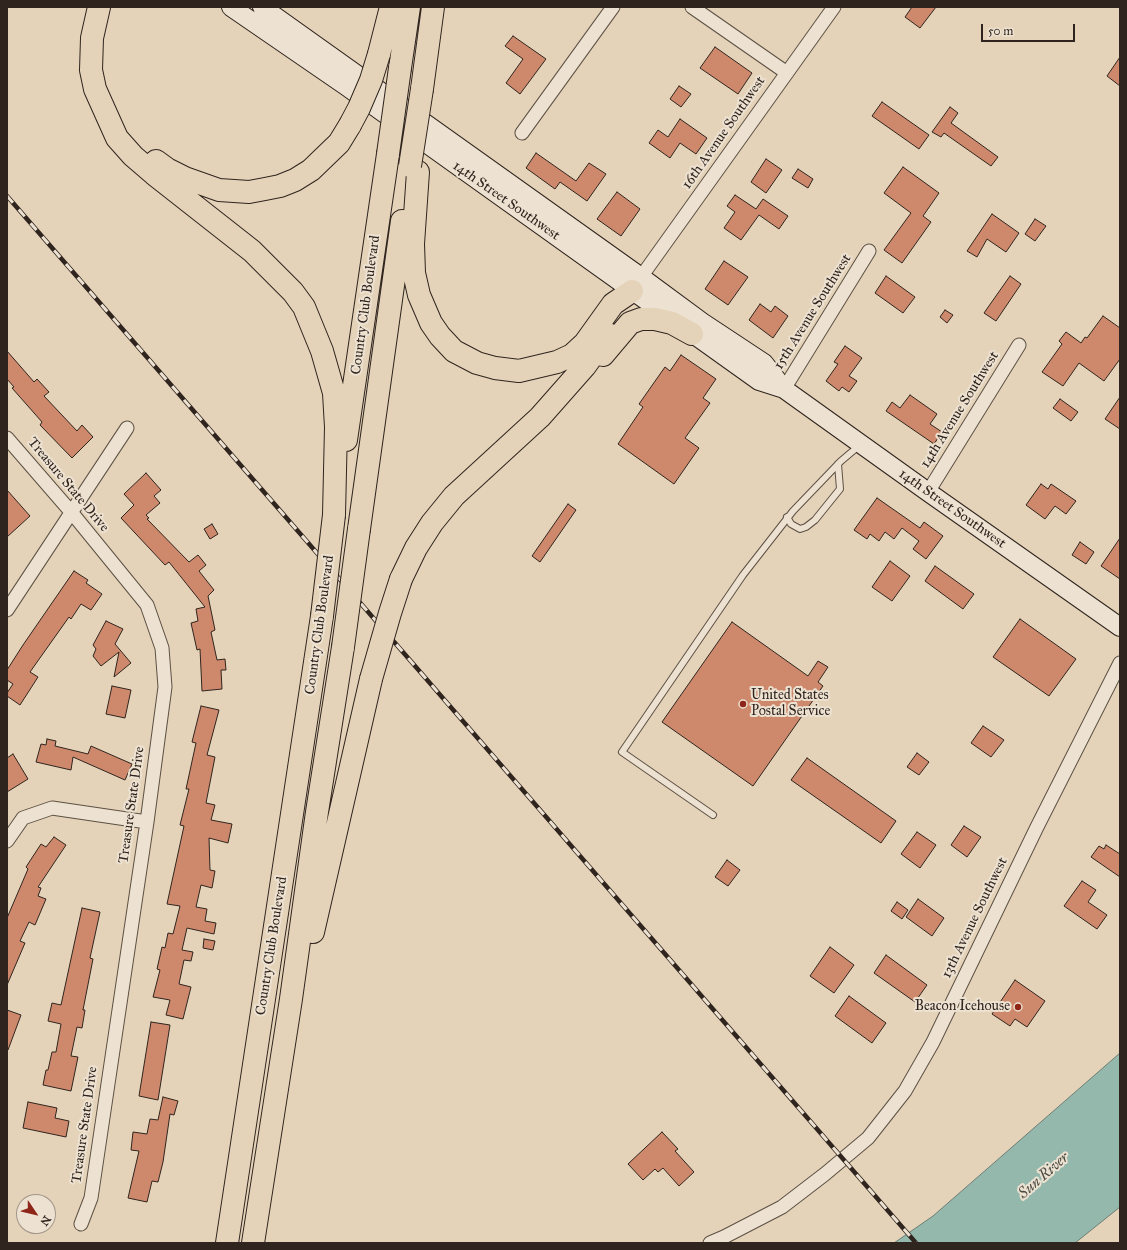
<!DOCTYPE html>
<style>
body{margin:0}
#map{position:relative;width:1127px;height:1250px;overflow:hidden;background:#e4d3b8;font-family:"IM FELL Great Primer",serif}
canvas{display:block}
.frame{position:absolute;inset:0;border:8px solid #2f241e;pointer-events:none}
.north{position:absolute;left:16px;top:1194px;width:40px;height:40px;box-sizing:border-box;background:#ede2d1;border:1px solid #a19689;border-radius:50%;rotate:125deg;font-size:11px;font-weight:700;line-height:16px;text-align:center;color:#2f241e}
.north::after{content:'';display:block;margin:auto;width:14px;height:18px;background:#8f2418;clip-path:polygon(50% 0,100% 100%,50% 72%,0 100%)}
.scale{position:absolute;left:981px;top:24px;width:94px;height:18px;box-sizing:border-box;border:2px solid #2f241e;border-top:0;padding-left:5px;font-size:12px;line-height:14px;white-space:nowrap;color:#2f241e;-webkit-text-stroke:3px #ede2d1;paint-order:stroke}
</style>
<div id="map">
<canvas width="1127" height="1250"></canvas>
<div class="frame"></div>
<div class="north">N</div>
<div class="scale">50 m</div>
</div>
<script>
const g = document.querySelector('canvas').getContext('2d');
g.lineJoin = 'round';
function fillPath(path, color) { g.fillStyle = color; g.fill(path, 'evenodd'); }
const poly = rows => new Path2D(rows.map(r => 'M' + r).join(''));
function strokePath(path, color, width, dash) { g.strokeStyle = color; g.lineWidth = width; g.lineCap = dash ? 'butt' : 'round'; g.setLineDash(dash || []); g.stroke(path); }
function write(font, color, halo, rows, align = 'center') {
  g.font = font + ' "IM FELL Great Primer",serif'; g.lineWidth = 4; g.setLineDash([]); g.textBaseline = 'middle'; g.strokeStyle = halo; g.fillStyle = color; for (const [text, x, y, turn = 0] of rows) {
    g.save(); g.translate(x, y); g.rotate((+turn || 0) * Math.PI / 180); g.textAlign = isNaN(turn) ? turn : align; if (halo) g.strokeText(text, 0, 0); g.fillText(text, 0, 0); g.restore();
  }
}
const water = poly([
 [1120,1053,1120,1207,1075,1243,894,1243,933,1216,1120,1053]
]);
fillPath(water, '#95b8ad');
strokePath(water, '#6c7d74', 1);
const building = poly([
 [912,7,936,7,920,28,905,17,912,7],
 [513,36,546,59,520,94,506,83,523,59,505,46,513,36],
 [715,47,752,73,738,94,700,68,715,47],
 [1120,57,1120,86,1107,76,1120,57],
 [679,86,691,94,681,107,670,99,679,86],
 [882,102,929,135,919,149,872,116,882,102],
 [950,107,958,113,951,123,998,157,991,166,944,133,941,137,932,132,950,107],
 [680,119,707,138,696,154,680,143,670,158,649,143,658,130,668,137,680,119],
 [536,153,576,181,589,163,606,174,587,201,560,182,555,189,526,168,536,153],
 [766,159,782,170,766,193,751,182,766,159],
 [903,167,939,193,923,216,931,222,902,263,884,250,911,213,884,193,903,167],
 [798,169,813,179,808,188,792,178,798,169],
 [617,192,640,209,621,236,597,219,617,192],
 [735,195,756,209,763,199,788,216,779,229,759,215,741,240,724,228,735,212,727,206,735,195],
 [992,214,1019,233,1006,252,987,239,977,257,967,251,992,214],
 [1035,219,1046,226,1035,241,1025,234,1035,219],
 [724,261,748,277,728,305,705,289,724,261],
 [886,276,915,297,903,313,875,293,886,276],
 [1010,276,1021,284,996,321,984,313,1010,276],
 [760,304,771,312,775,306,788,316,773,338,749,320,760,304],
 [945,310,953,315,947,323,940,317,945,310],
 [1103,316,1120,328,1120,359,1104,381,1079,363,1063,386,1042,372,1062,344,1059,341,1066,332,1081,343,1085,337,1087,338,1103,316],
 [845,346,862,358,849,376,857,381,849,392,842,387,839,391,826,381,838,364,834,362,845,346],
 [7,351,34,382,37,379,49,392,44,396,77,431,82,425,93,437,72,458,40,425,42,422,12,388,14,387,7,379,7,351],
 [681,355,716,379,703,398,710,403,685,438,699,448,674,484,618,444,643,407,639,404,665,367,670,371,681,355],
 [910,395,937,414,930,424,942,432,934,444,886,411,892,402,900,408,910,395],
 [1120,397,1120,429,1105,419,1120,397],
 [1060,399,1078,412,1071,421,1053,408,1060,399],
 [146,473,161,490,154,496,160,503,146,515,149,518,147,519,189,562,198,555,206,565,199,571,214,590,208,596,215,630,211,632,217,660,225,659,226,670,221,670,222,689,202,691,200,649,197,650,191,623,198,621,196,609,205,607,169,562,165,565,121,518,134,505,124,494,146,473],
 [1041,484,1048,489,1051,484,1076,501,1066,514,1055,506,1045,519,1026,505,1041,484],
 [7,490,30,516,7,537,7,490],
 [877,498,920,528,924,522,943,536,926,559,913,549,919,541,902,528,894,539,885,532,879,541,870,534,867,539,854,530,877,498],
 [568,504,576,510,540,562,532,556,568,504],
 [212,524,218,534,210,539,204,529,212,524],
 [1120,538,1120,579,1101,566,1120,538],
 [1080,542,1094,552,1086,564,1072,555,1080,542],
 [890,561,910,576,892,601,872,587,890,561],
 [935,566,974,594,963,609,925,581,935,566],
 [74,571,88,580,86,583,102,594,91,610,81,604,71,619,69,617,30,672,38,677,20,705,7,696,7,693,13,684,7,680,7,670,23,645,74,571],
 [1020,619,1076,659,1049,696,993,657,1020,619],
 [106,621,123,629,115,644,131,663,114,677,119,652,101,666,93,656,96,649,93,645,106,621],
 [732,622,808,676,818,661,828,667,818,682,823,686,753,786,662,722,732,622],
 [112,686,131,690,125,718,106,714,112,686],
 [201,706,219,710,207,755,215,757,206,803,215,805,211,820,232,824,228,843,209,838,210,870,215,871,212,888,201,885,196,907,207,909,205,921,216,923,214,934,187,928,182,950,193,952,191,961,184,960,179,984,191,987,183,1019,166,1015,170,1000,153,997,160,970,157,969,162,947,165,948,168,933,173,934,180,906,167,904,184,826,180,825,189,789,186,789,196,743,192,742,201,706],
 [983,726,1004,740,991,757,971,743,983,726],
 [47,739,56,741,55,746,88,754,91,746,132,764,125,780,73,757,71,770,36,762,41,744,46,745,47,739],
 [917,753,929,762,919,775,907,767,917,753],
 [13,754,28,779,7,792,7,758,13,754],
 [807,758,896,821,881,843,791,780,807,758],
 [964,826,981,837,967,857,951,845,964,826],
 [917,832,936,845,920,868,901,854,917,832],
 [54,837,66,845,38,887,41,888,38,896,46,899,35,925,29,922,20,941,25,943,7,985,7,918,28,869,26,867,41,844,46,847,54,837],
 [1106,845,1120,854,1120,877,1091,857,1099,846,1104,849,1106,845],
 [727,860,740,870,728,886,715,877,727,860],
 [1082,881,1096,890,1088,902,1107,915,1097,929,1064,906,1082,881],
 [918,899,944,918,932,936,906,917,918,899],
 [897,902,908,910,902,919,891,911,897,902],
 [82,908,100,912,90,958,93,959,83,1010,85,1010,82,1028,77,1027,71,1056,78,1057,71,1091,43,1085,46,1070,48,1070,52,1052,56,1052,61,1024,48,1021,52,1003,61,1005,82,908],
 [204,939,215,941,213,950,203,948,204,939],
 [830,947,854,965,834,993,810,976,830,947],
 [886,955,927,985,915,1002,874,973,886,955],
 [1015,980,1045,1001,1027,1027,1015,1019,1010,1026,992,1014,1015,980],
 [849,996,886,1023,872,1043,835,1016,849,996],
 [7,1010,21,1015,8,1050,7,1050,7,1010],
 [151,1022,170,1025,158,1100,139,1096,151,1022],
 [163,1097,178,1101,174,1115,170,1114,163,1162,158,1182,152,1181,147,1202,128,1198,139,1151,131,1150,133,1132,147,1134,150,1119,158,1120,163,1097],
 [28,1102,57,1108,55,1118,69,1121,66,1137,23,1128,28,1102],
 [662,1132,678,1149,675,1151,694,1172,679,1186,663,1168,658,1172,655,1169,643,1180,628,1164,662,1132]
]);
fillPath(building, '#ce896d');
strokePath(building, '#2f241e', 1);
const lane = poly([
 [787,517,791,524,800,529,806,527,815,520,840,489,838,464],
 [713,815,622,752,743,575,793,511,841,461,860,445]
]);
const street = poly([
 [692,7,787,73],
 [522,133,613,7],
 [641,277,834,7],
 [784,389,869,251],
 [7,438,72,513,147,605,162,648,165,687,147,822,91,1198,81,1224],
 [928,492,1019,345],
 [7,610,127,428],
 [7,841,23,818,52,808,147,822],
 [710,1243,724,1237,782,1207,825,1174,868,1138,905,1091,933,1042,1037,827,1120,663]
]);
const secondary = poly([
 [231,7,346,86,759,381,784,389],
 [262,7,641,277,702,322,764,363,784,389,928,492,1120,627]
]);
const highway = poly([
 [99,7,92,38,91,70,95,89,117,138,133,156,154,174,252,251,293,292,304,307,322,351,334,393,336,427,334,515],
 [379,54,391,7],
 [400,68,409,7],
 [422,89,433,7],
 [156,161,167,169,185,178,219,190,249,192,265,189,280,186,295,180,311,170,339,143,350,125],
 [418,172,413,244,414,273,419,295,431,323,440,336,454,351,477,363,495,368,519,371,557,362,572,355,585,343,613,304,632,291],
 [603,355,630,323,641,319,655,319,672,323,692,334],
 [346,440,388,154],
 [359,529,402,221],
 [401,579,416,548,432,523,454,496,540,417,585,366,608,334],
 [313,932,371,679],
 [227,1243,322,616],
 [253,1243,291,999,317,812,343,647]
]);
strokePath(lane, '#5c5044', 8);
strokePath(street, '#5c5044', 15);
strokePath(secondary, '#2f241e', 20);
strokePath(highway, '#2f241e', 24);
strokePath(lane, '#ede2d1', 6);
strokePath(street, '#ede2d1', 13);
strokePath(secondary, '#ede2d1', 18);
strokePath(highway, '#e4d3b8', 22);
const rail = poly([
 [7,196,916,1243]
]);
strokePath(rail, '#2f241e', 4.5);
strokePath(rail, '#ede2d1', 3, [9]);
const highwayBridge = poly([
 [350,125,359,108,371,80,379,54],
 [388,154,400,68],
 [410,166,422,89],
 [322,616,334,515],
 [343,647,359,529],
 [371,679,390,613,401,579]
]);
strokePath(highwayBridge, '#2f241e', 24, []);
strokePath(highwayBridge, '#e4d3b8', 22);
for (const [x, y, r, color] of [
 [743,704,4,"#8f2418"],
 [1018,1007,4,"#8f2418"]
]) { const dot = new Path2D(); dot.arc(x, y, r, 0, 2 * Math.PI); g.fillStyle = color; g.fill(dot); strokePath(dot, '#ede2d1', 1.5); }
write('14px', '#2f241e', '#ede2d1', [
 ["16th Avenue Southwest",724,133,-55],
 ["14th Street Southwest",506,201,35],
 ["Country Club Boulevard",366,305,-82],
 ["15th Avenue Southwest",813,312,-58],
 ["14th Avenue Southwest",960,410,-58],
 ["Treasure State Drive",68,485,50],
 ["14th Street Southwest",952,509,35],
 ["Country Club Boulevard",320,625,-82],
 ["Treasure State Drive",132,805,-82],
 ["13th Avenue Southwest",975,918,-64],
 ["Country Club Boulevard",272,946,-81],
 ["Treasure State Drive",85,1125,-82]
]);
write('14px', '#2f241e', '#ede2d1', [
 ["United States",751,696],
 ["Postal Service",751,712],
 ["Beacon Icehouse",1010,1007,"right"]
], 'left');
write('italic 15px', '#484942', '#ede2d1', [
 ["Sun River",1044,1176,-41]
]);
</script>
